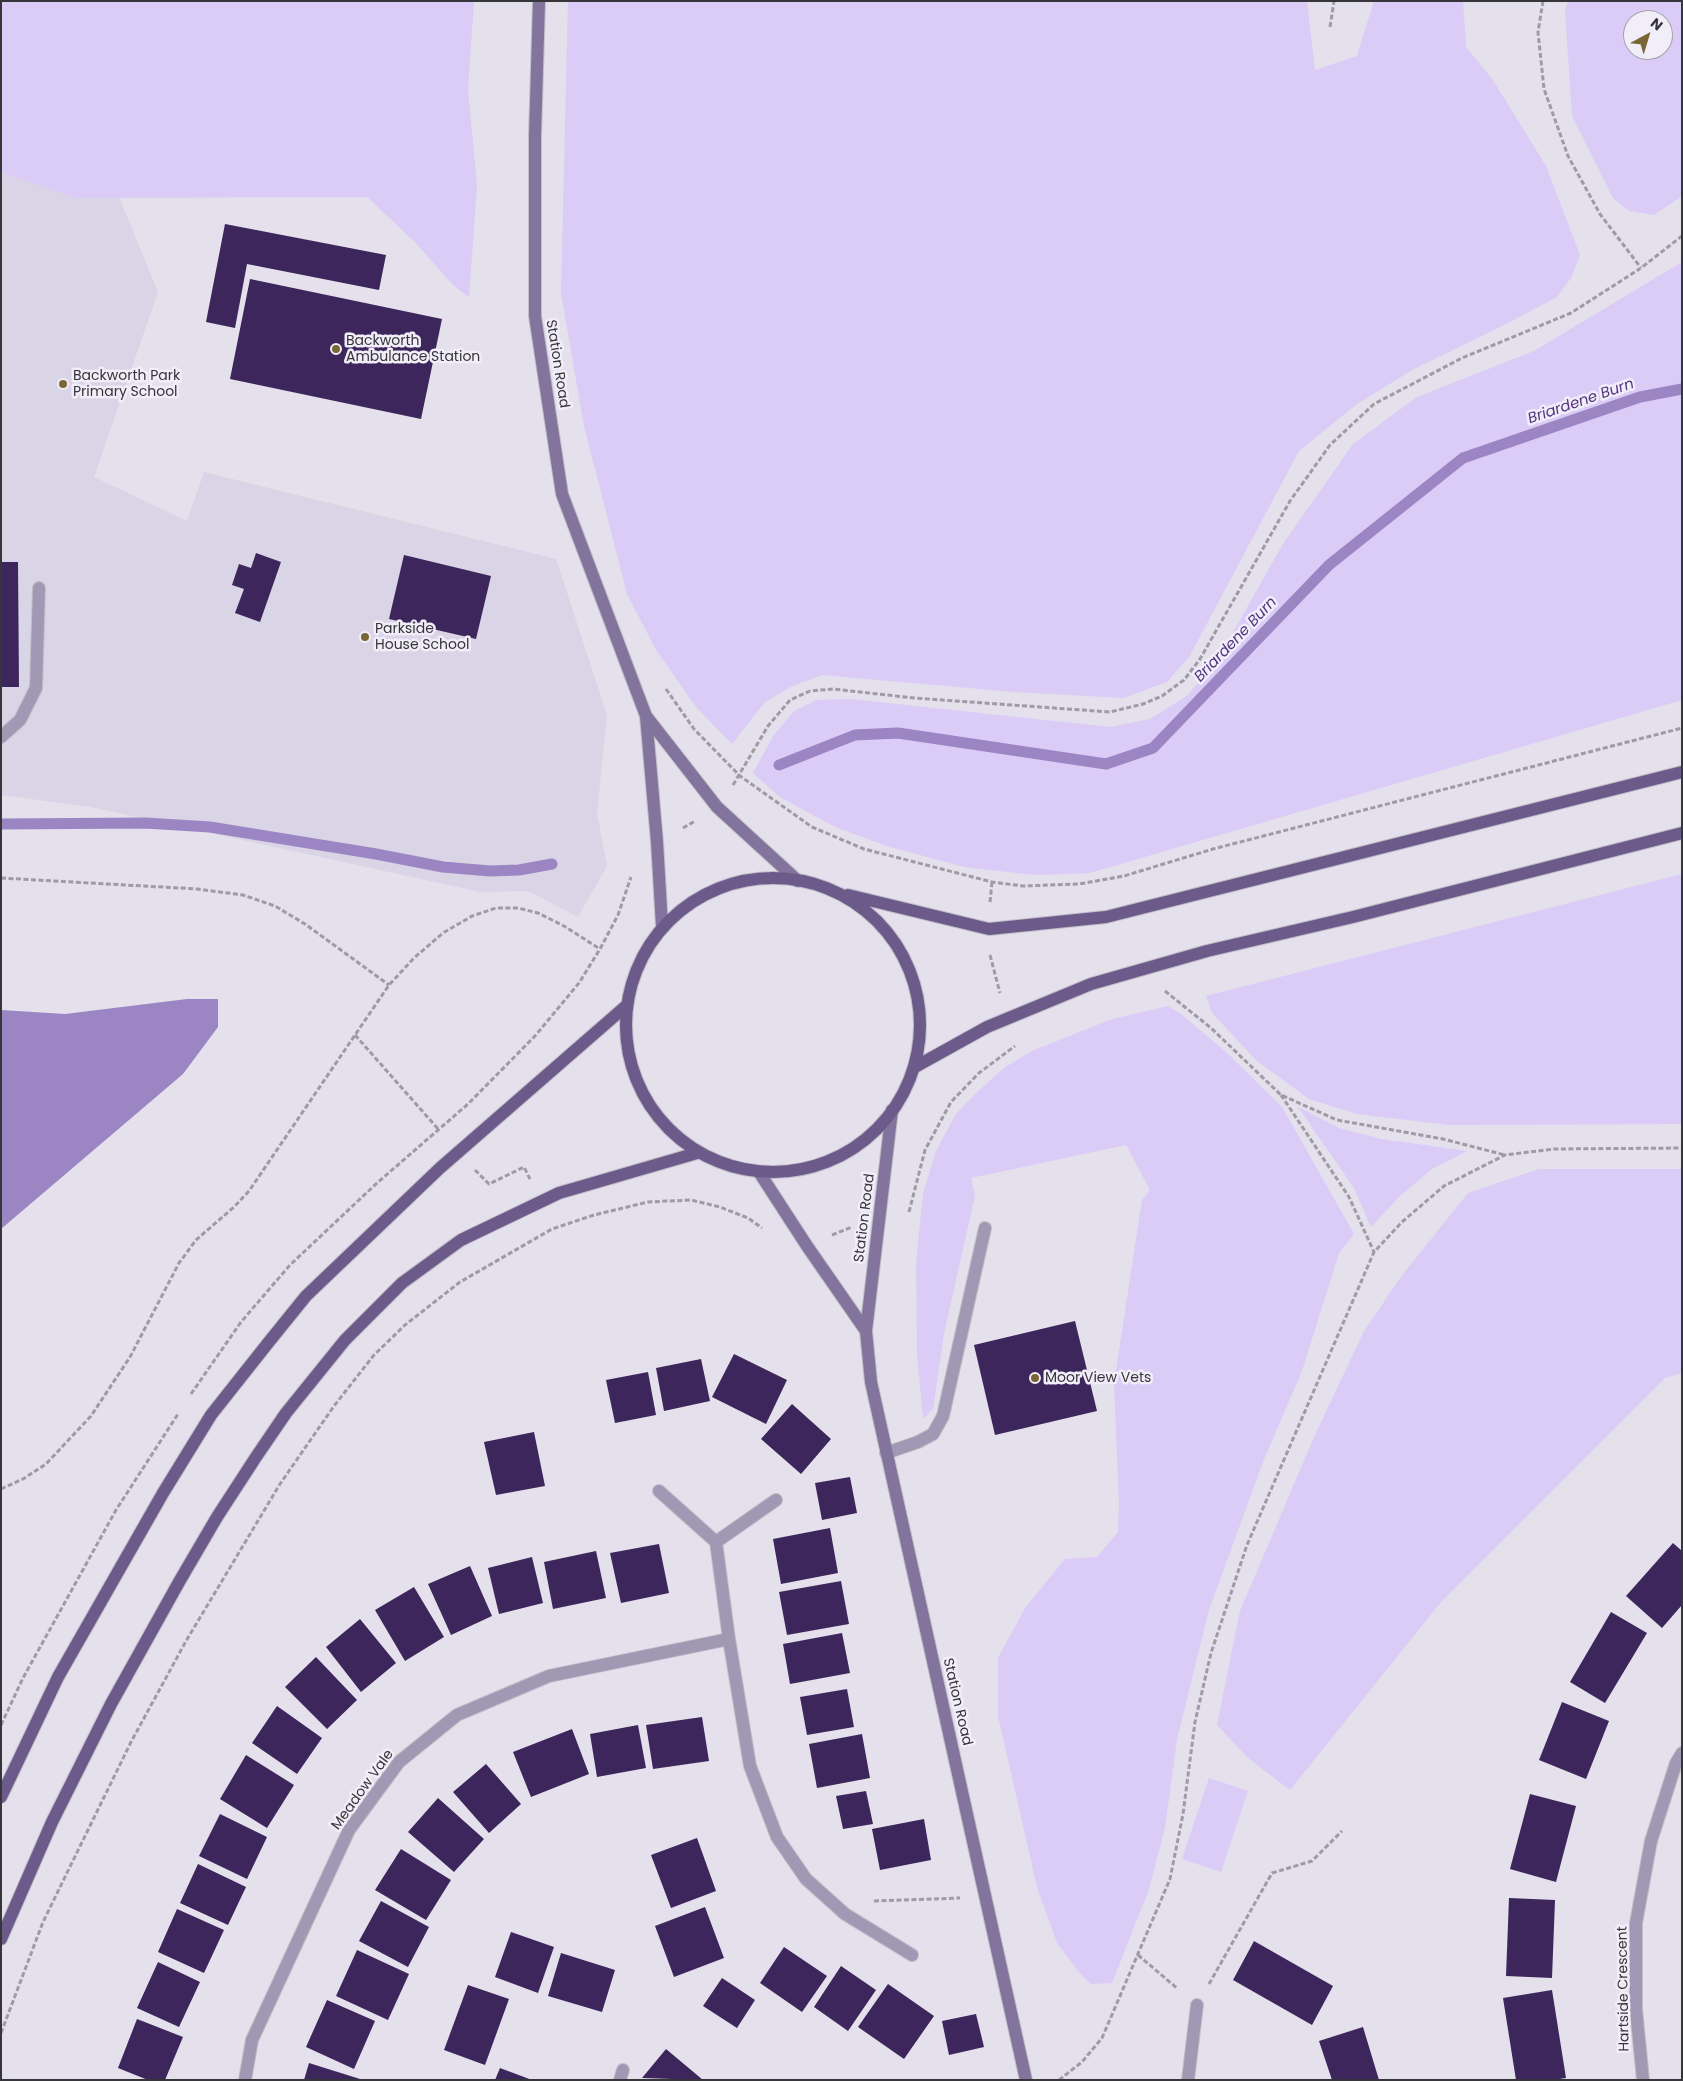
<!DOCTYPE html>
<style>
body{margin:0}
#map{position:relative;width:1683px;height:2081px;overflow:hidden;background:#e4e0ec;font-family:Poppins,sans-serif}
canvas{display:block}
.frame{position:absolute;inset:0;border:2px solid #363539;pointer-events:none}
.north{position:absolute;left:1623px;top:10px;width:50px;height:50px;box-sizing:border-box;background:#f1edf9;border:1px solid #a6a3ac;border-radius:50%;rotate:39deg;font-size:14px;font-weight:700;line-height:20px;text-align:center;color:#363539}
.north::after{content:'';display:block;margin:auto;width:18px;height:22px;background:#786735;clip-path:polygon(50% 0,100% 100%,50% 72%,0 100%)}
</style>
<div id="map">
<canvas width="1683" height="2081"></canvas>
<div class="frame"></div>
<div class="north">N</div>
</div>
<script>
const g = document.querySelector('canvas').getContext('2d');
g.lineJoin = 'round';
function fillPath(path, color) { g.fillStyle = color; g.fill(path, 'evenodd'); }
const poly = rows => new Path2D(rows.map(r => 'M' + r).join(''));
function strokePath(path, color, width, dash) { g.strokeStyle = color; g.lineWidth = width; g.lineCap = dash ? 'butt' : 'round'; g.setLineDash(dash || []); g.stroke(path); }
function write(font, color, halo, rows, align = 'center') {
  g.font = font + ' Poppins,sans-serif'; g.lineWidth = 5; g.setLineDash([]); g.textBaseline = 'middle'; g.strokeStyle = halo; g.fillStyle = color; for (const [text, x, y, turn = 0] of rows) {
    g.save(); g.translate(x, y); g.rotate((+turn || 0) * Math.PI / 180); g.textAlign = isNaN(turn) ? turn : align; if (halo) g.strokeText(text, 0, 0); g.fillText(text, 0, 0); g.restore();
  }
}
fillPath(poly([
 [1,134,119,197,158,292,94,477,187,521,204,472,556,559,607,715,597,813,607,866,578,917,528,891,481,892,91,807,1,795]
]), '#d9d4e6');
fillPath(poly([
 [1,1,474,1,468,90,477,185,469,297,453,285,415,242,367,197,75,198,1,172],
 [568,1,1307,1,1315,70,1357,56,1374,1,1463,1,1466,47,1493,80,1546,166,1580,255,1571,278,1557,297,1502,326,1414,369,1357,404,1299,451,1189,657,1167,682,1124,698,1014,692,822,675,790,687,764,703,732,744,697,708,656,650,627,594,584,426,561,293],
 [1568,1,1682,1,1682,196,1654,215,1629,211,1613,198,1572,116,1565,10],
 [1633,20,1663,20,1663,50,1633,50],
 [1682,262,1682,700,1090,873,1035,875,964,867,887,846,835,827,780,797,753,773,774,735,794,711,817,700,851,699,1110,727,1150,719,1187,696,1219,657,1283,544,1353,444,1417,397,1534,351],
 [1682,874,1682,1124,1449,1125,1357,1114,1309,1099,1257,1061,1212,1013,1206,996],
 [1168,1006,1181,1014,1226,1052,1282,1107,1354,1234,1339,1253,1302,1371,1264,1459,1209,1610,1177,1739,1165,1828,1149,1889,1112,1983,1091,1984,1078,1971,1057,1943,1037,1887,998,1716,998,1658,1025,1608,1065,1559,1097,1557,1118,1532,1119,1504,1114,1384,1142,1200,1150,1190,1126,1145,971,1178,975,1196,944,1333,933,1409,923,1419,917,1354,916,1263,923,1194,936,1151,956,1114,976,1093,1004,1068,1032,1051,1112,1019],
 [1298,1107,1339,1128,1381,1139,1467,1151,1432,1169,1400,1196,1371,1227,1354,1188],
 [1539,1169,1682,1169,1682,1373,1665,1378,1441,1602,1290,1790,1248,1758,1217,1725,1240,1611,1315,1435,1364,1331,1403,1274,1468,1193],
 [1209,1778,1248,1791,1221,1872,1182,1859]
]), '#dacbf7');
fillPath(poly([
 [187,999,218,999,218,1027,183,1074,1,1229,1,1010,65,1014]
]), '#9b85c3');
strokePath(poly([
 [779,765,855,735,898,733,1106,764,1153,748,1329,565,1463,458,1640,397,1682,389],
 [1,824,145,823,210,827,376,854,443,867,490,871,519,870,552,864]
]), '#9b85c3', 11);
fillPath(poly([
 [225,224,386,255,379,290,247,264,235,328,206,322],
 [250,279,442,319,421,419,230,379],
 [256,553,281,562,260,622,235,613,244,589,232,585,239,564,251,568],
 [404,555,491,576,476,639,389,619],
 [1,562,18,562,19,687,1,687],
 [1075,1321,1097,1411,995,1435,974,1345],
 [734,1354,787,1380,766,1424,712,1397],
 [701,1359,710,1401,664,1411,656,1368],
 [648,1372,656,1415,615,1423,606,1380],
 [792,1404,831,1439,801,1474,761,1439],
 [534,1432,545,1486,496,1495,484,1442],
 [850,1477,857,1513,822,1520,815,1483],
 [830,1528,838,1573,781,1584,773,1539],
 [1673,1543,1682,1551,1682,1605,1662,1628,1626,1596],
 [659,1544,669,1593,621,1603,610,1553],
 [596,1551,606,1598,553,1609,544,1562],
 [532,1557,543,1603,499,1614,488,1568],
 [470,1566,492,1616,451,1635,428,1584],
 [841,1581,849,1624,787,1635,779,1592],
 [414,1587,444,1637,405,1661,375,1610],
 [1611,1612,1647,1633,1605,1703,1570,1682],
 [360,1619,396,1663,361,1692,326,1647],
 [842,1633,850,1673,790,1684,783,1644],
 [316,1657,357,1700,327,1729,285,1687],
 [847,1689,854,1727,807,1735,800,1697],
 [1562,1702,1609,1721,1586,1779,1539,1760],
 [277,1706,322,1738,297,1774,252,1743],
 [702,1717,709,1761,653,1769,646,1725],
 [638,1725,646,1768,597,1777,590,1734],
 [572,1729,589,1774,531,1797,513,1752],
 [862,1734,870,1778,817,1788,809,1744],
 [246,1755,294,1785,267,1828,220,1799],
 [486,1764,521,1804,489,1833,453,1792],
 [866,1791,873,1824,843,1829,836,1796],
 [1530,1794,1576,1806,1556,1882,1510,1869],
 [438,1798,484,1839,454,1872,408,1832],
 [220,1814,267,1837,247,1879,199,1856],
 [924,1819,931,1860,880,1870,872,1829],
 [697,1838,716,1891,671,1908,651,1855],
 [401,1849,451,1880,426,1920,375,1890],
 [198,1864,246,1887,228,1925,180,1903],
 [1509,1898,1555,1900,1552,1978,1506,1976],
 [381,1901,429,1927,408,1967,359,1941],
 [705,1907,724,1958,674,1977,655,1926],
 [177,1909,224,1930,204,1973,158,1952],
 [511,1932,554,1947,538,1993,495,1977],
 [1254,1941,1333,1986,1312,2025,1233,1980],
 [784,1947,827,1976,802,2012,760,1983],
 [357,1950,409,1974,388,2020,336,1996],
 [561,1953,615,1970,602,2012,548,1996],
 [158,1962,200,1982,179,2027,137,2008],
 [841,1966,876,1990,848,2031,814,2007],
 [722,1978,755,2000,737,2028,703,2006],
 [888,1984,934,2016,904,2059,858,2027],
 [468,1985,509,1999,485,2065,444,2050],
 [1552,1990,1566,2078,1553,2080,1516,2080,1503,1998],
 [327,2000,375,2021,354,2069,306,2047],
 [976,2014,984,2047,949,2055,942,2021],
 [137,2019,183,2037,165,2080,148,2080,118,2068],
 [1363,2027,1379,2080,1332,2080,1319,2041],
 [666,2049,703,2080,642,2078],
 [309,2063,360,2079,360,2080,304,2080],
 [500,2068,532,2080,495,2080]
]), '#3c265b');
const service = poly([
 [1,737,20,720,36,688,39,588],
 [886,1453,918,1442,933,1434,943,1416,985,1228],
 [1188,2080,1197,2005]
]);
const minor = poly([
 [659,1491,716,1542,776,1500],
 [716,1542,729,1639,750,1766,777,1837,806,1879,845,1914,912,1955],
 [245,2080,252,2040,349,1830,399,1762,457,1715,549,1676,729,1639],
 [620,2080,623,2070],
 [1643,2080,1636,2009,1636,1923,1651,1841,1676,1763,1682,1753]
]);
const secondary = poly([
 [539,1,535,136,535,316,562,494,646,716,657,842,662,926],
 [646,716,717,807,798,881],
 [892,1110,866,1331,871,1382,1026,2080],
 [759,1172,807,1246,866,1331]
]);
const primary = poly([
 '626 1025a147 147 0 1 1 294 0a147 147 0 1 1-294 0Z',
 [848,895,989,929,1106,917,1682,772],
 [915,1067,987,1027,1091,984,1207,951,1353,917,1682,833],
 [1,1797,58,1677,163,1493,211,1415,268,1343,306,1296,440,1168,626,1006],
 [1,1939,52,1822,111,1704,179,1582,217,1517,256,1457,286,1413,345,1340,402,1283,461,1240,559,1193,697,1153]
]);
strokePath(service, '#c1bec8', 14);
strokePath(minor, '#c1bec8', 14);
strokePath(secondary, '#c1bec8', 14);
strokePath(primary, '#c1bec8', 14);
strokePath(poly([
 [1543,1,1538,32,1544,89,1568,156,1600,214,1641,268],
 [1330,27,1334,1],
 [666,689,694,729,740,776,812,827,864,849,992,882,1023,886,1079,884,1124,876,1213,849,1682,728],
 [733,785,768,726,790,700,810,691,833,689,914,698,1110,712,1143,704,1162,696,1184,680,1200,659,1290,501,1330,445,1374,404,1462,358,1571,313,1641,268,1682,236],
 [683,828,695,821],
 [1,878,197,889,243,895,275,906,305,924,389,985],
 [990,902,992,882],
 [990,955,1000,993],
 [1165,991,1211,1028,1281,1095,1337,1120,1443,1139,1505,1155],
 [355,1035,439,1130],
 [1281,1095,1349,1197,1374,1252],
 [475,1170,489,1184,524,1167,530,1179],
 [909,1212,925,1150,951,1102,979,1073,1015,1046],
 [832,1235,852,1227],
 [191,1394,241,1322,290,1265,377,1183,468,1104,535,1036,579,983,600,949,618,915,631,877],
 [1,1489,23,1479,46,1464,91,1416,130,1357,179,1263,196,1240,234,1207,249,1191,389,985,414,958,443,933,472,916,496,908,518,908,538,913,564,926,600,949],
 [1,1725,23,1678,116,1510,178,1414],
 [874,1901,960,1898],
 [1138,1955,1178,1989],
 [1209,1984,1272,1873,1312,1861,1342,1831],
 [1,2033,43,1922,131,1742,186,1641,280,1484,334,1406,374,1355,405,1325,460,1282,552,1229,594,1215,648,1202,691,1200,720,1207,748,1218,762,1228],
 [1059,2080,1082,2062,1102,2038,1170,1879,1183,1814,1195,1722,1211,1653,1247,1545,1374,1252,1402,1222,1444,1186,1505,1155,1554,1149,1682,1148]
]), '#9e9ba4', 3, [5, 2.5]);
strokePath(service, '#a198b4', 12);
strokePath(minor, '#a198b4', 12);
strokePath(secondary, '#82749c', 12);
strokePath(primary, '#6b5a8a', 12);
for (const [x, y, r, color] of [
 [336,349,5,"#786735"],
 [63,384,5,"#786735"],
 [365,637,5,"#786735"],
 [1035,1378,5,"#786735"]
]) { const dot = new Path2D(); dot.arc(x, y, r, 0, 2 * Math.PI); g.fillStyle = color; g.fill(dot); strokePath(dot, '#f1edf9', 2); }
write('14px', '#363539', '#f1edf9', [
 ["Backworth",346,341],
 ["Ambulance Station",346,357],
 ["Backworth Park",73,376],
 ["Primary School",73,392],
 ["Parkside",375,629],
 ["House School",375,645],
 ["Moor View Vets",1045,1378]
], 'left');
write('14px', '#363539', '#f1edf9', [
 ["Station Road",557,364,81],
 ["Station Road",865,1218,-83],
 ["Station Road",957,1702,77],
 ["Meadow Vale",363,1790,-54],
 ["Hartside Crescent",1624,1989,-91]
]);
write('italic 15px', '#54347f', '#f1edf9', [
 ["Briardene Burn",1581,402,-19],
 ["Briardene Burn",1236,640,-46]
]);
</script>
